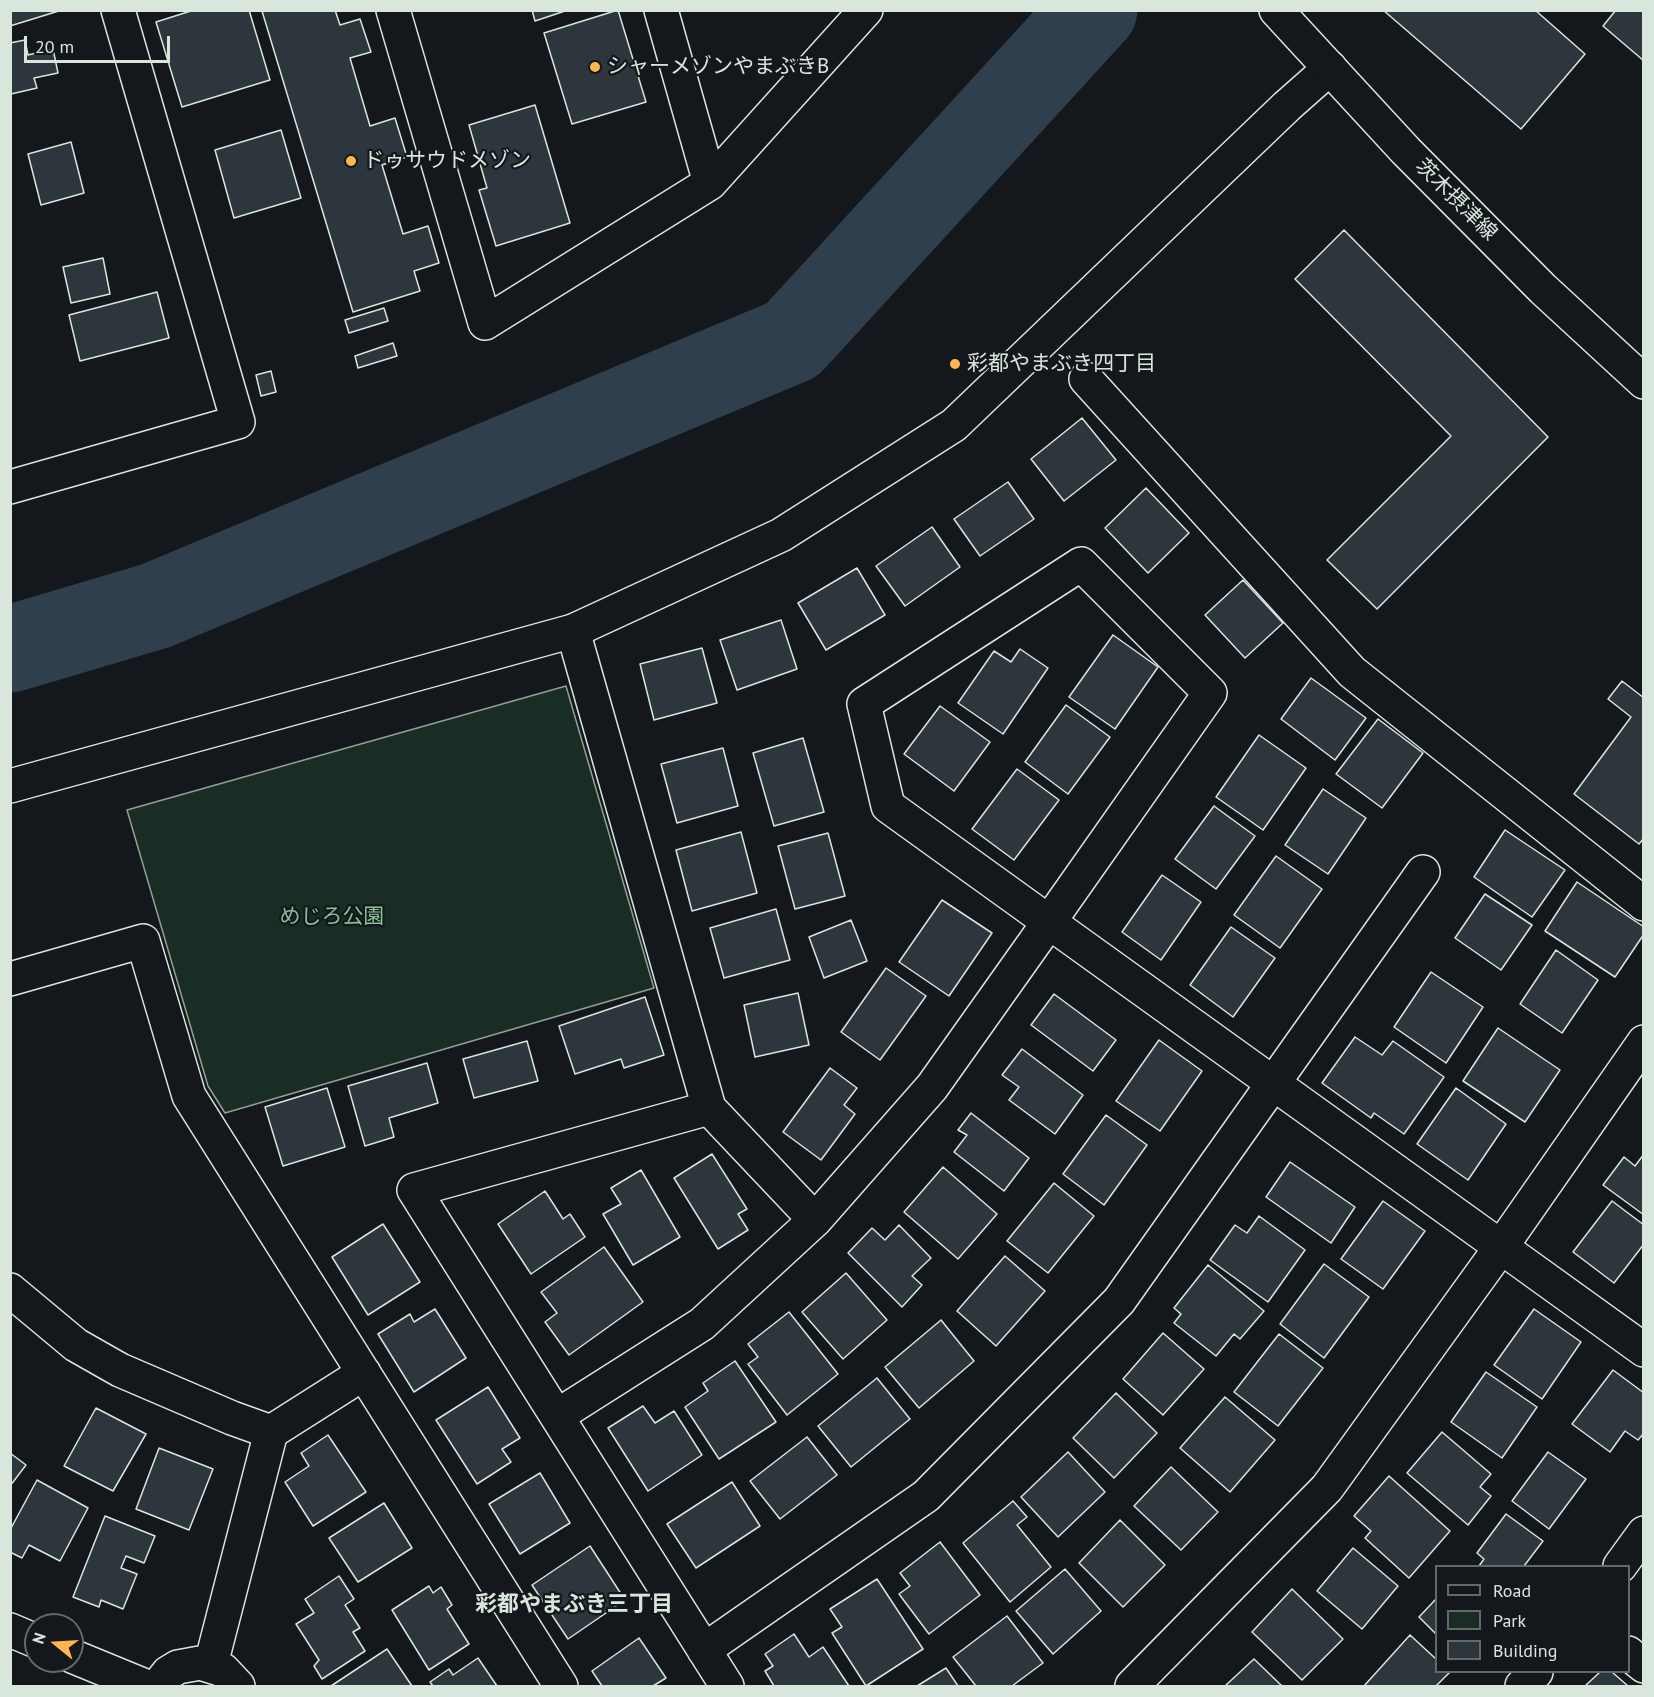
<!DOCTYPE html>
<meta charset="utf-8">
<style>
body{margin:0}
#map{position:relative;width:1654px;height:1697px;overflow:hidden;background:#14181c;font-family:"PT Sans",sans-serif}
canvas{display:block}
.frame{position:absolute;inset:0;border:12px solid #d8e6dc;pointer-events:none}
.legend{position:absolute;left:1435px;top:1565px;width:195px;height:108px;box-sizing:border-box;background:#14181c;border:2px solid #626a69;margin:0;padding:8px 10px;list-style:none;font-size:18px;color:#d8e6dc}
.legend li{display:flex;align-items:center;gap:12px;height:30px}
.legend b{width:30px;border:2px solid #626a69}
.north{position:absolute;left:24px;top:1613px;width:60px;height:60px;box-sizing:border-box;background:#14181c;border:2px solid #626a69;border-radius:50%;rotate:288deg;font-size:16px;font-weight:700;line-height:24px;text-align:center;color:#d8e6dc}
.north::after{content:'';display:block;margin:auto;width:21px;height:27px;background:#ffb74d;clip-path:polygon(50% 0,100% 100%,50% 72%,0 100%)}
.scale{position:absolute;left:24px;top:36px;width:146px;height:27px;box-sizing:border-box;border:3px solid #d8e6dc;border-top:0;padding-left:8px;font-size:18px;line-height:21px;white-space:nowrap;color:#d8e6dc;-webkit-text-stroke:4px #14181c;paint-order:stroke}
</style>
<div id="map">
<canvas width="1654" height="1697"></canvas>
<div class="frame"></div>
<ul class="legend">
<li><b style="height:8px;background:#14181c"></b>Road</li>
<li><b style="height:16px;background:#1a2d24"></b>Park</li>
<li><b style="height:16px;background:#2c363c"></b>Building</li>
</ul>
<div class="north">N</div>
<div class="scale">20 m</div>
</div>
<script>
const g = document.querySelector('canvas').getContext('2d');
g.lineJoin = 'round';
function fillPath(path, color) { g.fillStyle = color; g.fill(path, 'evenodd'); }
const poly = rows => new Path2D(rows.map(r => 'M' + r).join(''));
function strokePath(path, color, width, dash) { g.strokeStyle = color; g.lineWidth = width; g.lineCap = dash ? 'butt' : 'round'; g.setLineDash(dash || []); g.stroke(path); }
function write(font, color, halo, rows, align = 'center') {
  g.font = font + ' "PT Sans","Noto Sans JP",sans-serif'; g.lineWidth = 4.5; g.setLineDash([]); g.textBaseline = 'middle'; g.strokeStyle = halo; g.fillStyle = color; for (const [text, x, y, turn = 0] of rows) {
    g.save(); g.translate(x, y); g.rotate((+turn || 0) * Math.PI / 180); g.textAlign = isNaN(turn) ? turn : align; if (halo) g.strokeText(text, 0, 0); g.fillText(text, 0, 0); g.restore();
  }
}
const green = poly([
 [566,686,654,988,225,1113,208,1086,127,810,566,686]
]);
fillPath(green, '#1a2d24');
strokePath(green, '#939e99', 1.5);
strokePath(poly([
 [10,649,155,606,792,340,1094,10]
]), '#2f3f4d', 87);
const building = poly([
 [10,10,62,10,10,26,10,10],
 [194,10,249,10,270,80,182,107,156,22,194,10],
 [335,10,340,25,360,19,371,52,350,58,370,126,395,118,407,157,382,165,403,234,428,226,439,263,414,271,420,291,353,312,262,11,335,10],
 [532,10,568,10,535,21,532,10],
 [618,10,646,102,572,124,544,33,618,10],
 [1383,10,1535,10,1585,54,1521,129,1383,10],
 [1616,10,1644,10,1644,61,1603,26,1616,10],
 [25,40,28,55,53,49,58,73,34,78,37,88,11,94,10,43,25,40],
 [535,105,570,223,496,246,479,190,487,188,469,125,535,105],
 [281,130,301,198,234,218,215,150,281,130],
 [71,142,84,193,41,205,28,154,71,142],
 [1344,230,1548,437,1377,609,1327,560,1451,436,1295,279,1344,230],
 [103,258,110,294,71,303,63,267,103,258],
 [157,292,169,338,80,361,69,315,157,292],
 [384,308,388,321,349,333,345,320,384,308],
 [393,343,397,356,358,368,355,356,393,343],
 [271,371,276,392,261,396,256,375,271,371],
 [1082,418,1116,460,1064,501,1031,459,1082,418],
 [1008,482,1034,519,980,556,954,519,1008,482],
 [1146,488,1189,533,1148,573,1105,528,1146,488],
 [932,527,960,567,905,606,876,566,932,527],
 [857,568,885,615,826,650,798,603,857,568],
 [1243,580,1283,623,1245,658,1205,615,1243,580],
 [781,620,797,669,737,690,720,640,781,620],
 [1113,635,1158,667,1115,729,1069,697,1113,635],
 [702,648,717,703,654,720,640,664,702,648],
 [1020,649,1048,668,1003,734,958,703,994,651,1011,662,1020,649],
 [1311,678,1366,718,1335,760,1281,719,1311,678],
 [1622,681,1644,698,1644,838,1639,844,1574,794,1631,717,1608,699,1622,681],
 [1066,705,1110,737,1068,794,1025,762,1066,705],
 [940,706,990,742,954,791,904,754,940,706],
 [1378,719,1423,753,1382,808,1336,774,1378,719],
 [1259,735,1306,768,1263,830,1216,797,1259,735],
 [803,738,824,812,774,826,753,753,803,738],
 [723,748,738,806,677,823,661,764,723,748],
 [1017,769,1059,800,1014,860,972,829,1017,769],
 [1323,789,1366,818,1328,874,1285,845,1323,789],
 [1214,806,1255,836,1216,889,1175,859,1214,806],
 [1505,830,1565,870,1532,917,1474,877,1505,830],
 [741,832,757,893,692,911,676,850,741,832],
 [828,833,845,896,795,909,778,846,828,833],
 [1276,856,1322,889,1280,948,1234,915,1276,856],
 [1162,875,1201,902,1161,960,1122,932,1162,875],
 [1577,882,1644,927,1644,934,1615,977,1545,931,1577,882],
 [1485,894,1532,925,1501,970,1455,938,1485,894],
 [942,900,992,933,949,996,899,962,942,900],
 [776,909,790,960,724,978,710,928,776,909],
 [851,920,867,961,824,978,809,937,851,920],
 [1231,927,1275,958,1233,1017,1190,985,1231,927],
 [1556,950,1598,980,1562,1033,1520,1004,1556,950],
 [886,968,926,996,880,1060,841,1032,886,968],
 [1431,972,1483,1007,1446,1063,1394,1027,1431,972],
 [798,993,809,1045,755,1057,744,1005,798,993],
 [1054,994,1116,1040,1093,1071,1031,1025,1054,994],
 [645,997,664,1055,624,1068,621,1059,575,1074,559,1026,645,997],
 [1498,1028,1560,1070,1525,1122,1463,1081,1498,1028],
 [1355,1037,1382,1055,1393,1041,1444,1077,1404,1134,1374,1113,1371,1118,1322,1083,1355,1037],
 [1159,1040,1202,1071,1160,1131,1116,1101,1159,1040],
 [527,1041,538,1081,474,1098,463,1059,527,1041],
 [1022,1049,1083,1095,1055,1134,1009,1100,1019,1087,1002,1075,1022,1049],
 [427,1063,438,1103,389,1118,394,1137,365,1146,348,1086,427,1063],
 [830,1068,857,1088,844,1105,855,1114,821,1160,783,1132,830,1068],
 [327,1088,345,1147,283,1166,265,1107,327,1088],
 [1456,1088,1506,1124,1468,1180,1417,1144,1456,1088],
 [971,1113,1029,1158,1004,1191,954,1152,967,1135,958,1130,971,1113],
 [1106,1115,1147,1145,1104,1205,1063,1174,1106,1115],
 [712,1154,747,1209,738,1214,748,1230,718,1249,674,1178,712,1154],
 [1644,1154,1644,1215,1603,1185,1624,1157,1635,1166,1644,1154],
 [1290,1162,1355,1207,1331,1243,1266,1197,1290,1162],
 [943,1167,997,1214,958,1259,904,1212,943,1167],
 [641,1170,680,1237,633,1265,603,1214,621,1204,611,1188,641,1170],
 [1054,1183,1094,1216,1048,1273,1007,1241,1054,1183],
 [545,1191,563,1219,570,1214,585,1237,531,1274,498,1224,545,1191],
 [1383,1201,1425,1231,1383,1289,1341,1259,1383,1201],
 [1612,1201,1644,1225,1644,1244,1614,1283,1573,1252,1612,1201],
 [1259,1216,1305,1250,1268,1302,1210,1260,1235,1225,1247,1233,1259,1216],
 [383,1224,420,1282,368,1315,332,1257,383,1224],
 [899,1225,931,1258,912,1276,922,1285,902,1307,848,1253,872,1228,885,1240,899,1225],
 [604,1247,643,1302,569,1355,545,1322,557,1313,541,1292,604,1247],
 [1005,1256,1045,1291,996,1346,957,1311,1005,1256],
 [1324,1264,1369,1297,1324,1358,1280,1324,1324,1264],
 [1208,1265,1264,1311,1240,1339,1234,1334,1216,1356,1174,1323,1181,1314,1174,1308,1208,1265],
 [846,1273,887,1320,843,1359,802,1312,846,1273],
 [435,1309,466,1358,414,1392,378,1334,410,1314,414,1322,435,1309],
 [1534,1309,1581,1342,1542,1399,1494,1365,1534,1309],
 [789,1312,838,1374,787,1415,748,1364,758,1357,748,1344,789,1312],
 [941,1320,974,1361,919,1408,885,1367,941,1320],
 [1163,1333,1204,1369,1163,1415,1123,1379,1163,1333],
 [1279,1334,1323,1368,1278,1426,1234,1392,1279,1334],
 [735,1361,776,1422,719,1459,685,1407,708,1391,703,1383,735,1361],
 [1613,1370,1644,1393,1644,1433,1638,1440,1625,1431,1610,1452,1572,1424,1613,1370],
 [1486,1372,1537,1407,1502,1458,1451,1422,1486,1372],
 [877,1378,910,1419,851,1467,818,1426,877,1378],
 [488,1387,520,1438,502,1449,511,1462,477,1484,436,1420,488,1387],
 [1116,1393,1157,1433,1114,1478,1073,1438,1116,1393],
 [1225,1397,1275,1440,1230,1492,1180,1448,1225,1397],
 [643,1406,655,1423,674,1411,702,1455,648,1491,608,1428,643,1406],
 [96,1408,146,1434,113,1491,64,1466,96,1408],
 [1442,1432,1491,1474,1480,1487,1491,1496,1468,1525,1407,1473,1442,1432],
 [328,1435,366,1492,313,1526,285,1482,309,1466,301,1453,328,1435],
 [807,1437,837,1475,780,1519,750,1481,807,1437],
 [159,1448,213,1469,189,1530,136,1509,159,1448],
 [1068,1452,1105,1492,1058,1537,1021,1497,1068,1452],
 [1548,1452,1586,1479,1549,1529,1512,1501,1548,1452],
 [10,1453,26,1465,10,1486,10,1453],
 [1171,1467,1218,1512,1181,1550,1134,1506,1171,1467],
 [540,1473,570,1523,520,1554,489,1504,540,1473],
 [1389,1476,1450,1531,1409,1578,1365,1538,1371,1531,1354,1516,1389,1476],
 [37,1480,88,1508,60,1561,29,1545,22,1558,10,1552,10,1530,37,1480],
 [732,1482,760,1526,696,1568,667,1524,732,1482],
 [1013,1501,1027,1517,1017,1525,1051,1567,1010,1602,963,1543,1013,1501],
 [384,1503,412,1548,358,1582,329,1538,384,1503],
 [1506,1514,1543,1541,1524,1566,1479,1566,1484,1559,1477,1553,1506,1514],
 [105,1516,155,1536,144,1563,126,1556,121,1568,137,1574,123,1609,101,1600,99,1607,73,1597,105,1516],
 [1120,1520,1165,1565,1123,1607,1079,1563,1120,1520],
 [940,1542,980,1595,929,1634,899,1594,910,1586,900,1573,940,1542],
 [590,1546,625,1600,568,1639,532,1585,590,1546],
 [1353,1548,1398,1586,1362,1629,1317,1591,1353,1548],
 [1065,1569,1101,1611,1053,1654,1016,1611,1065,1569],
 [339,1576,354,1599,345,1605,360,1628,353,1632,365,1651,322,1679,314,1666,319,1660,296,1624,314,1613,305,1599,339,1576],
 [877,1579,923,1649,866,1686,832,1633,842,1627,830,1609,877,1579],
 [429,1586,433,1593,441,1587,452,1605,447,1609,469,1644,429,1670,392,1610,429,1586],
 [1292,1589,1343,1639,1302,1680,1252,1632,1292,1589],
 [1436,1599,1436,1634,1419,1617,1436,1599],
 [1007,1616,1043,1663,1012,1686,976,1686,953,1657,1007,1616],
 [794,1634,809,1657,823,1647,849,1686,774,1686,765,1671,773,1666,765,1654,794,1634],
 [1410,1635,1436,1659,1436,1672,1450,1672,1436,1686,1364,1686,1410,1635],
 [639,1638,666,1678,653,1686,602,1686,592,1671,639,1638],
 [387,1649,412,1686,331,1686,387,1649],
 [478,1658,497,1686,433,1686,430,1682,449,1669,453,1675,478,1658],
 [1254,1659,1282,1686,1225,1686,1254,1659],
 [946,1668,958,1686,917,1686,946,1668],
 [1600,1672,1612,1672,1628,1686,1585,1686,1600,1672]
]);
fillPath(building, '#2c363c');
strokePath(building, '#d8e6dc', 1.5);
const street = poly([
 [393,10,485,323,710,183,866,10],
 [661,10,710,183],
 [1086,379,1352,672,1644,904],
 [10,487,238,422,118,10],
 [573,631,709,1108,815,1220],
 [10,979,143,941,189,1096,561,1686],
 [709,1108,414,1190,727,1686],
 [10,1290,76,1345,120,1370,232,1418,271,1432,211,1664],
 [557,1416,702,1324,815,1220,932,1087,1049,922,1210,693,1081,564,864,704,888,806,1049,922,1501,1247,1644,1350],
 [271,1432,364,1373],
 [1620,1566,1644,1533],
 [10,1630,36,1641],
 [704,1650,926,1496,1119,1301,1423,872],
 [1628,1653,1644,1666],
 [72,1656,145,1686],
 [158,1686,168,1673,178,1667,200,1663,223,1670,238,1686],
 [1132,1686,1327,1488,1501,1247,1644,1042],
 [1522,1686,1536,1672]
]);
const secondary = poly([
 [10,786,573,631,781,535,954,425,1287,106,1330,68]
]);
const primary = poly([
 [1276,10,1406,151,1543,289,1644,382]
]);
strokePath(street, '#d8e6dc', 36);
strokePath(secondary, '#d8e6dc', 36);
strokePath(primary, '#d8e6dc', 36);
strokePath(street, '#14181c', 33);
strokePath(secondary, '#14181c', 33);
strokePath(primary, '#14181c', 33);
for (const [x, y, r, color] of [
 [595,67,6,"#ffb74d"],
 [351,161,6,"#ffb74d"],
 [955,364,6,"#ffb74d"]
]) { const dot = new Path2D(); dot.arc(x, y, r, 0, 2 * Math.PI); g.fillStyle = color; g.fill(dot); strokePath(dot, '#14181c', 2); }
write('21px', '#d8e6dc', '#14181c', [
 ["シャーメゾンやまぶきB",607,67],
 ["ドゥサウドメゾン",363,161],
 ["彩都やまぶき四丁目",967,364]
], 'left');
write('21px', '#d8e6dc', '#14181c', [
 ["茨木摂津線",1456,200,45]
]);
write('21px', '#8ac095', '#14181c', [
 ["めじろ公園",332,917]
]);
write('bold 22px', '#d8e6dc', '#14181c', [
 ["彩都やまぶき三丁目",574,1605]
]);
</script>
